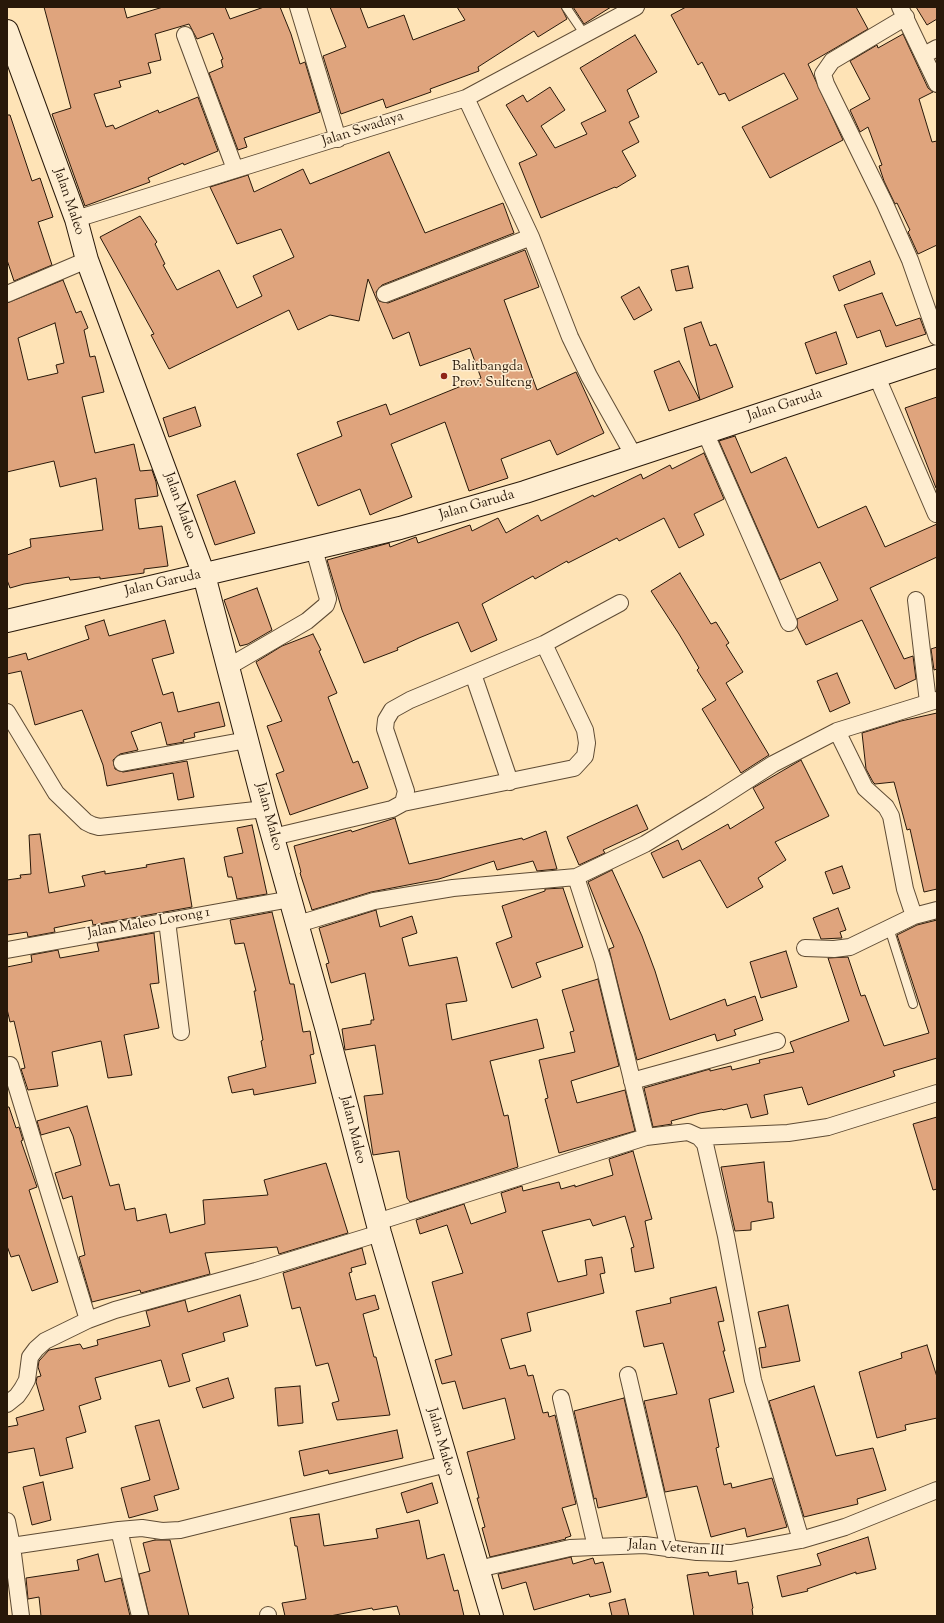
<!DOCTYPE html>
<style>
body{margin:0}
#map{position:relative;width:944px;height:1623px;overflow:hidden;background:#fee3b6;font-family:"Sorts Mill Goudy",serif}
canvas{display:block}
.frame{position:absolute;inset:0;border:8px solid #281809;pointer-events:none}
</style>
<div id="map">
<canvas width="944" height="1623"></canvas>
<div class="frame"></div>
</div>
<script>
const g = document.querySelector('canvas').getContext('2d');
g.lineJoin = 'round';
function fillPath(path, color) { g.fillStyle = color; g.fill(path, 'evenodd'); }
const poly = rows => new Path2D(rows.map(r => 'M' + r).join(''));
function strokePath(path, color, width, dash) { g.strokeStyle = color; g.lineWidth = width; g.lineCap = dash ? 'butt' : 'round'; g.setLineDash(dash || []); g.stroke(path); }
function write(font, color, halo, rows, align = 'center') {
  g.font = font + ' "Sorts Mill Goudy",serif'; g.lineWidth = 3; g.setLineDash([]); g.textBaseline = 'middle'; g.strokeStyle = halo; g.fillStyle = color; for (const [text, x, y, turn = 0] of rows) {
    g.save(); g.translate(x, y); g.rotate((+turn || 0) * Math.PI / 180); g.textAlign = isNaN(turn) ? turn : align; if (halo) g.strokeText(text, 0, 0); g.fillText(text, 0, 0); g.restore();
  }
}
const building = poly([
 [44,7,124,7,127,18,163,7,225,7,230,19,264,7,280,7,291,34,300,64,305,62,320,112,244,138,247,147,238,150,209,73,223,67,221,60,223,59,213,33,197,39,189,24,155,34,161,60,148,63,151,73,119,81,121,87,94,94,106,127,113,125,115,129,158,110,159,113,198,97,218,151,184,165,183,163,148,178,150,182,85,206,52,114,71,108,44,7],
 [330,7,360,7,368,28,404,15,413,40,465,20,457,7,561,7,567,19,538,37,534,31,478,67,479,71,430,89,431,92,386,108,383,99,341,114,323,56,346,47,330,7],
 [573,7,611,7,584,24,573,7],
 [686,7,856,7,868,29,808,64,843,140,770,178,742,127,798,99,784,73,729,101,725,93,719,95,702,62,698,65,671,15,686,7],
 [916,7,937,7,937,19,927,25,916,7],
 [903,34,928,88,933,92,919,99,932,142,937,141,937,245,918,254,908,232,910,230,897,203,895,204,884,181,879,166,882,165,868,127,860,132,850,110,870,99,850,61,877,45,878,48,903,34],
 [635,35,657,72,627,90,639,117,629,122,639,142,622,151,636,176,616,188,615,187,541,218,519,163,537,155,506,105,523,95,527,102,550,87,565,110,541,126,555,148,587,134,581,123,606,111,580,68,635,35],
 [7,115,10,115,32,181,40,178,53,217,38,222,52,265,14,281,7,260,7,115],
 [389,152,425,233,503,203,514,233,382,285,376,292,379,301,388,303,525,250,539,287,504,300,537,390,576,372,604,433,557,455,550,440,501,459,508,478,469,491,445,422,391,444,412,497,370,515,360,489,318,506,297,454,342,436,337,422,386,404,390,415,481,378,470,348,420,366,409,332,393,339,368,279,359,321,330,315,298,330,289,310,169,369,151,335,154,334,100,237,140,216,157,242,155,244,165,264,163,265,177,290,219,270,237,308,262,296,253,276,294,257,281,229,237,244,210,187,248,175,254,192,303,169,310,184,389,152],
 [870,261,875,274,839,291,833,276,870,261],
 [688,266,693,288,676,291,671,270,688,266],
 [63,280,76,313,81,311,88,328,84,330,90,357,95,356,104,392,82,397,95,453,134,444,140,471,152,470,156,482,158,496,135,499,139,529,162,526,168,566,144,569,144,573,100,579,100,577,70,580,69,577,24,584,10,588,7,580,7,555,31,547,30,539,103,530,96,478,60,487,54,461,7,472,7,303,63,280],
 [55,323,64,363,56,365,58,373,28,380,18,338,55,323],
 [639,287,652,310,634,320,621,297,639,287],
 [882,293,896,326,920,318,926,334,886,347,880,330,857,338,844,305,882,293],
 [701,322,710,346,716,344,733,387,700,400,684,328,701,322],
 [836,332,847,364,816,374,805,343,836,332],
 [679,361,700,400,669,411,654,371,679,361],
 [937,397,937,488,936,488,905,408,937,397],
 [195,407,201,426,169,437,163,418,195,407],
 [735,436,751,473,786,457,818,528,866,506,885,547,937,524,937,557,870,588,904,659,913,656,916,679,895,689,862,620,806,645,797,627,797,619,838,600,820,562,780,580,719,441,735,436],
 [704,453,724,499,694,514,704,535,679,548,664,518,619,541,617,538,568,563,567,561,535,579,533,576,482,604,497,640,471,652,458,622,419,638,397,648,398,650,364,663,342,610,327,560,389,543,390,547,416,537,418,543,470,525,472,531,498,518,506,533,538,515,541,521,593,495,594,497,641,474,643,479,670,465,672,469,704,453],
 [235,481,255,533,215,545,197,495,235,481],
 [680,573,711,624,716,622,729,643,726,645,743,672,726,683,769,755,741,773,702,709,716,700,697,670,699,668,679,634,651,591,680,573],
 [257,588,272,630,248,644,240,646,224,600,257,588],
 [104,620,109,636,165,620,174,653,152,659,163,695,173,692,178,712,219,702,225,726,194,733,195,737,183,740,184,742,167,745,161,722,131,732,138,750,120,754,113,760,115,769,123,772,187,761,194,797,178,800,173,773,107,786,103,765,82,710,35,725,21,671,7,674,7,658,26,653,28,660,89,639,85,626,104,620],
 [313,634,321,650,319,651,337,693,328,697,353,763,358,761,368,788,290,815,276,774,284,771,267,726,282,721,256,662,282,646,313,634],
 [937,647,937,669,934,670,931,649,937,647],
 [837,673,850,703,830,712,817,681,837,673],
 [937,713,937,889,924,892,910,829,907,830,894,782,875,784,873,782,866,769,862,733,901,721,937,713],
 [801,760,829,816,775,842,786,860,758,878,763,887,727,908,700,860,663,878,651,853,678,840,682,850,728,824,730,829,764,808,753,788,801,760],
 [637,805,648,829,603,850,605,853,579,865,567,837,637,805],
 [395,818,409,864,522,838,523,840,546,831,557,869,537,871,533,861,497,870,494,861,439,879,371,892,312,910,300,873,301,872,294,846,351,830,352,832,395,818],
 [252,825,267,894,237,899,232,877,228,877,224,857,243,853,237,828,252,825],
 [40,834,49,893,85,886,82,876,105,871,105,874,147,867,146,865,184,858,192,907,93,925,92,920,54,928,55,932,28,937,27,932,7,935,7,880,21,878,20,875,31,874,29,835,40,834],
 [842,866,850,888,833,894,825,872,842,866],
 [612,870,642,936,655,971,670,1020,725,999,727,1006,755,996,763,1020,734,1030,736,1035,717,1041,715,1034,637,1060,609,949,614,947,588,882,612,870],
 [563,888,583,947,536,963,541,977,512,988,496,943,512,937,502,906,545,891,545,889,563,888],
 [838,908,846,930,840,932,842,938,821,939,813,918,838,908],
 [376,910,380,927,412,916,417,933,402,938,409,966,457,957,467,1001,446,1004,452,1040,537,1019,544,1048,490,1061,504,1116,508,1115,518,1167,410,1202,407,1198,399,1151,373,1155,364,1096,383,1094,375,1045,345,1050,342,1029,371,1024,371,1020,374,1020,365,973,331,983,326,964,329,963,319,928,376,910],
 [272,912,290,984,294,984,303,1032,310,1031,314,1054,310,1055,316,1083,254,1095,253,1089,232,1093,228,1077,266,1067,261,1041,263,1040,254,991,256,991,244,943,235,944,230,920,272,912],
 [937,920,937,1058,893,1071,895,1076,808,1105,802,1087,764,1095,768,1114,751,1118,747,1104,723,1110,722,1109,700,1113,671,1121,672,1124,653,1127,644,1088,710,1069,710,1071,731,1066,732,1070,760,1063,759,1060,794,1052,790,1042,849,1021,828,958,848,957,861,996,865,995,884,1046,929,1033,897,935,917,925,937,920],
 [154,933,159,983,150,984,159,1028,124,1035,132,1075,108,1078,101,1041,52,1052,58,1086,28,1090,21,1069,25,1068,14,1021,10,1022,7,1009,7,967,32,962,31,955,58,950,60,958,99,951,97,943,154,933],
 [786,951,797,987,761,998,750,962,786,951],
 [598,979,619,1066,571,1081,577,1103,625,1090,635,1131,559,1153,545,1099,548,1098,539,1060,575,1052,570,1032,574,1031,562,990,598,979],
 [87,1106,110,1186,119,1184,125,1210,135,1208,137,1221,166,1214,170,1233,205,1224,203,1200,268,1195,264,1180,326,1163,348,1233,279,1254,277,1247,205,1253,210,1274,141,1293,140,1290,92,1302,79,1257,85,1255,72,1196,63,1199,55,1173,81,1165,73,1136,69,1127,41,1135,37,1121,87,1106],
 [7,1107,9,1107,16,1128,19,1127,23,1140,21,1141,37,1187,29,1190,58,1282,32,1291,19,1255,11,1257,7,1246,7,1107],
 [937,1117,937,1189,933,1190,913,1124,937,1117],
 [633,1151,652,1219,645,1221,654,1268,635,1272,631,1248,634,1247,625,1216,593,1226,590,1219,542,1231,558,1282,587,1275,585,1260,602,1257,605,1273,600,1274,604,1293,527,1313,531,1331,501,1339,510,1369,525,1365,528,1376,533,1375,543,1413,548,1412,549,1417,555,1415,576,1504,562,1508,571,1536,565,1538,566,1539,490,1557,482,1528,485,1527,477,1498,479,1498,467,1452,515,1439,505,1398,463,1409,455,1381,442,1384,435,1360,452,1355,432,1282,463,1273,447,1225,420,1234,416,1220,464,1204,471,1224,506,1212,501,1193,522,1186,523,1191,559,1182,561,1189,575,1185,575,1187,613,1175,609,1159,633,1151],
 [764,1162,768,1202,772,1202,774,1218,751,1222,751,1230,735,1231,721,1167,764,1162],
 [362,1248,366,1264,351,1268,352,1272,349,1273,356,1300,375,1295,379,1309,363,1314,374,1357,376,1357,390,1415,337,1420,332,1403,339,1401,328,1363,316,1366,300,1307,292,1309,283,1273,362,1248],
 [716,1287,724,1321,718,1322,725,1351,723,1351,734,1392,709,1399,719,1447,716,1448,724,1485,731,1483,732,1488,772,1478,787,1527,747,1537,745,1528,711,1537,697,1486,665,1492,644,1401,677,1394,663,1343,644,1347,636,1311,671,1303,670,1298,716,1287],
 [240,1295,248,1326,223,1333,225,1341,182,1354,190,1381,169,1387,161,1360,95,1378,101,1399,79,1406,86,1432,66,1438,73,1468,40,1476,34,1448,7,1453,7,1427,18,1425,16,1418,44,1410,36,1382,37,1377,41,1376,38,1367,39,1361,49,1350,80,1344,83,1349,98,1345,97,1340,150,1326,146,1311,185,1300,188,1312,240,1295],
 [788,1305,800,1361,762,1368,759,1348,766,1347,758,1312,788,1305],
 [927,1345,937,1377,937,1418,905,1425,906,1430,877,1438,859,1372,902,1358,901,1353,927,1345],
 [228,1378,234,1398,203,1408,196,1388,228,1378],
 [300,1386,303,1423,278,1426,275,1388,300,1386],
 [814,1386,836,1456,873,1448,886,1490,857,1499,858,1504,804,1517,769,1401,814,1386],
 [624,1398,647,1497,598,1508,596,1498,594,1499,574,1411,624,1398],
 [159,1420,179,1489,154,1496,158,1510,129,1518,121,1488,150,1480,135,1426,159,1420],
 [397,1430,403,1458,329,1474,328,1470,304,1476,299,1451,397,1430],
 [43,1482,51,1520,32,1525,23,1487,43,1482],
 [432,1483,438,1503,407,1513,401,1493,432,1483],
 [319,1514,324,1546,378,1538,376,1529,419,1520,427,1559,444,1554,454,1591,458,1590,464,1616,400,1616,397,1606,373,1610,372,1608,330,1616,285,1616,282,1603,306,1599,297,1546,295,1546,290,1518,319,1514],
 [868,1537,876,1569,856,1574,856,1572,807,1589,808,1591,782,1597,777,1576,821,1565,817,1554,868,1537],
 [155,1540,170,1540,189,1616,149,1616,139,1574,150,1571,143,1543,155,1540],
 [98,1554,105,1582,121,1578,130,1616,41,1616,39,1597,28,1599,26,1578,79,1570,77,1560,98,1554],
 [571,1557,573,1564,593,1558,595,1564,603,1562,611,1592,590,1597,589,1594,534,1610,526,1582,502,1589,498,1574,571,1557],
 [736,1571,738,1584,748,1582,753,1608,752,1609,753,1616,694,1616,687,1575,708,1572,709,1576,736,1571],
 [625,1599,629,1616,612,1616,609,1603,625,1599]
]);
fillPath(building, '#dfa47d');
strokePath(building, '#281809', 1);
const lane = poly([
 [566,7,585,35],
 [889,928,913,1004]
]);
const street = poly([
 [298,7,338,139],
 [900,7,937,84],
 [906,17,832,61,823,74,826,84,885,204,910,260,937,337],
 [185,35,235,169],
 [924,55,937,48],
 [466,98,531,237,570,337,589,376,634,456],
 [76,219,466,98,636,7],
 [7,294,87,260],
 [385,294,531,237],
 [877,377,936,514],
 [705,432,789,623],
 [916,600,928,702],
 [228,667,307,621,326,605,328,599,314,549],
 [473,674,510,782],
 [7,712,56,793,86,822,92,825,99,827,265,809],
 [837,731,865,788,886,807,891,816,905,889,914,916,937,910],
 [122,763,247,740],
 [403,803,574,768,585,756,587,743,585,730,544,644],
 [273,837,392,809,403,803,406,791,385,729,386,720,392,710,410,700,544,644,620,603],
 [576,877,603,961,646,1137,688,1132,699,1137,705,1144,726,1236,753,1380,801,1540],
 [167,921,181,1032],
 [298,924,374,901,453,888,576,877,645,844,711,804,773,764,837,731,937,700],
 [805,948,834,949,850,947,914,916],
 [7,950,291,899],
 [10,1065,88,1320],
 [632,1081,777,1041],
 [699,1137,788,1133,828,1127,937,1093],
 [377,1222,646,1137],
 [628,1375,669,1549],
 [561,1398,596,1547],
 [7,1404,17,1396,22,1389,27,1380,30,1357,36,1349,45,1341,88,1320,115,1310,256,1271,380,1233],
 [7,1521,12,1546,21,1616],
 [119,1530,140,1616],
 [12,1546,119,1530,142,1528,162,1531,180,1530,447,1464],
 [478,1569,570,1548,645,1545,697,1552,731,1553,801,1540,845,1527,937,1490],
 [268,1615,268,1616]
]);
const secondary = poly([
 [7,31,76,219,87,260,204,575,265,809,326,1027,380,1233,492,1616],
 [7,621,400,528,525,492,937,356]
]);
strokePath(lane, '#5e4b34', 10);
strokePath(street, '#5e4b34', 18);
strokePath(secondary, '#281809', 24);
strokePath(lane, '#feedd0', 8);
strokePath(street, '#feedd0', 16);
strokePath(secondary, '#feedd0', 22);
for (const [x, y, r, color] of [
 [444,376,4,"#8f2418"]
]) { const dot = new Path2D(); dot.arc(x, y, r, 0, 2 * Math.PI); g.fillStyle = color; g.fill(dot); strokePath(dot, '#feedd0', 1.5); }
write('14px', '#281809', '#feedd0', [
 ["Jalan Swadaya",363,130,-18],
 ["Jalan Maleo",68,202,71],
 ["Jalan Garuda",785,406,-18],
 ["Jalan Maleo",179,506,70],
 ["Jalan Garuda",477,506,-16],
 ["Jalan Garuda",163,584,-13],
 ["Jalan Maleo",268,817,75],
 ["Jalan Maleo Lorong 1",149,924,-10],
 ["Jalan Maleo",352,1130,76],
 ["Jalan Maleo",440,1442,74],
 ["Jalan Veteran III",676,1549,4]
]);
write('14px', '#281809', '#feedd0', [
 ["Balitbangda",452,368],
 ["Prov. Sulteng",452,384]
], 'left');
</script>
